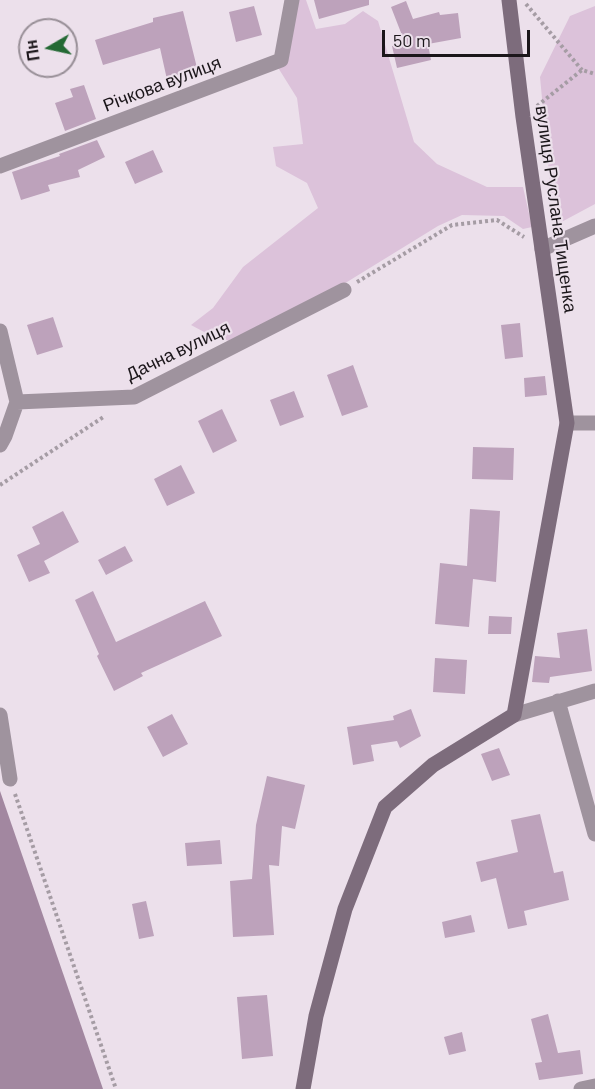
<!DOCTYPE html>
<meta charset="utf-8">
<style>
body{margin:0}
#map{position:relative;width:595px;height:1089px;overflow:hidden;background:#ece0eb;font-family:Barlow,sans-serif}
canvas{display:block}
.north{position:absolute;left:18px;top:18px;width:60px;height:60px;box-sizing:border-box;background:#ece0eb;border:2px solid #988f97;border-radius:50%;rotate:261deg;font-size:16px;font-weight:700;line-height:24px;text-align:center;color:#1b161a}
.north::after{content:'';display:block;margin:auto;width:21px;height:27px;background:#246934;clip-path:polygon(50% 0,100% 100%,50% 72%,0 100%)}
.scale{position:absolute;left:382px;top:30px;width:148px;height:27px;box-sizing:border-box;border:3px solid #1b161a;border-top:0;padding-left:8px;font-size:18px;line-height:21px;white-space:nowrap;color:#1b161a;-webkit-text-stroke:4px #ece0eb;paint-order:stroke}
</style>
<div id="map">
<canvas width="595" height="1089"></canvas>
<div class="north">Пн</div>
<div class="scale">50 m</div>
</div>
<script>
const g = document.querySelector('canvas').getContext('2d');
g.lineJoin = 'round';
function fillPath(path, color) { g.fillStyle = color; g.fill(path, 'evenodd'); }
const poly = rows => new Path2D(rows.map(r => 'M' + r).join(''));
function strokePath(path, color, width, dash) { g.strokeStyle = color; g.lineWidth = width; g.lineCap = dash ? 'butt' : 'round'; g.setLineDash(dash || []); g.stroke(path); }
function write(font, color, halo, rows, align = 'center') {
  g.font = font + ' Barlow,sans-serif'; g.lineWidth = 4.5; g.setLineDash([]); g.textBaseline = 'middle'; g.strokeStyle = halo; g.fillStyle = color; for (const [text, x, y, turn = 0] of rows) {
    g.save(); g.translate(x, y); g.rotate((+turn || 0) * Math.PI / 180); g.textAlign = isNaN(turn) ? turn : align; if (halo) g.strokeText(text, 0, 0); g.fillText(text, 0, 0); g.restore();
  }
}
fillPath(poly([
 [288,0,306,0,316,29,345,24,363,11,378,21,414,142,437,164,487,187,523,187,532,227,523,229,504,216,462,215,438,226,347,282,255,329,229,341,206,333,191,325,213,308,243,267,318,208,307,183,276,166,273,147,303,144,297,98,277,66],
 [595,6,595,204,554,226,540,77,570,16]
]), '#dcc2da');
fillPath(poly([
 [0,791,103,1089,0,1089]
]), '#a287a0');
fillPath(poly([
 [314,0,369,0,369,5,319,19],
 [406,1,413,19,439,12,440,15,458,13,461,38,428,44,431,60,397,68,392,46,405,43,391,7],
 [254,6,262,35,236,42,229,12],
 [183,11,199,76,168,84,160,48,103,65,95,40,153,22,153,18],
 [84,85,96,119,65,131,55,103,73,97,70,89],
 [97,140,105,157,78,170,80,177,48,185,50,191,21,200,12,172,60,156,59,154],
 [153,150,163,172,135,184,125,162],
 [53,317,63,347,37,355,27,325],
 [520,323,523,357,505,359,501,325],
 [353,365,368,407,342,416,327,375],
 [545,376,547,395,525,397,524,378],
 [294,391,304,417,280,426,270,400],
 [222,409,237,441,213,453,198,421],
 [473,447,514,448,513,480,472,479],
 [181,465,195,493,167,506,154,479],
 [470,509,500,511,496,582,473,579,469,627,435,624,440,563,467,566],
 [63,511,79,542,44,561,50,573,29,582,17,555,40,544,32,527],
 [125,546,133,561,106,575,98,560],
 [93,591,116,642,205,601,222,636,141,673,143,676,114,691,97,656,99,654,75,600],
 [489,616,512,617,511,634,488,634],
 [587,629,592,671,550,677,549,683,532,682,535,656,560,658,557,633],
 [435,658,467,660,465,694,433,692],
 [411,709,421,736,400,748,397,741,371,745,374,761,353,765,347,727,394,720,393,716],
 [172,714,188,744,163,757,147,727],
 [499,748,510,775,492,781,481,754],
 [267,776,305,785,295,829,282,826,279,866,269,865,274,935,233,937,230,881,252,879,256,825],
 [540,814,554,873,563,871,569,900,524,911,527,925,508,929,496,878,481,882,476,862,518,852,511,820],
 [220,840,222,864,187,866,185,843],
 [146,901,154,936,139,939,132,904],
 [471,915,475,932,445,938,442,922],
 [267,995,273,1056,242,1059,237,997],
 [548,1014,558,1053,580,1050,583,1074,539,1080,535,1063,542,1062,531,1019],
 [462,1032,466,1051,449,1055,444,1037]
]), '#bda2bb');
strokePath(poly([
 [526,4,582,70],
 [537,106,582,70,595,74],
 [357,282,452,225,497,220,524,237],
 [0,485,105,416],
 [15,794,116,1089]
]), '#a59ca4', 4, [3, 3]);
strokePath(poly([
 [0,166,281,60,292,0],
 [542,249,595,226],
 [0,331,17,402,5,436,0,445],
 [17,402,134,397,344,290],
 [567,423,595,423],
 [558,701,595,834],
 [0,715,10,779],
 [514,715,595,691],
 [581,1089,595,1086]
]), '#9f939e', 15);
strokePath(poly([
 [303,1089,316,1016,345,909,385,807,433,765,514,715,567,423,523,117,509,0]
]), '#7d6c7c', 15);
write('18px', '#1b161a', '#ece0eb', [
 ["Річкова вулиця",162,84,-21],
 ["вулиця Руслана Тищенка",556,209,82],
 ["Дачна вулиця",178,351,-26]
]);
</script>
